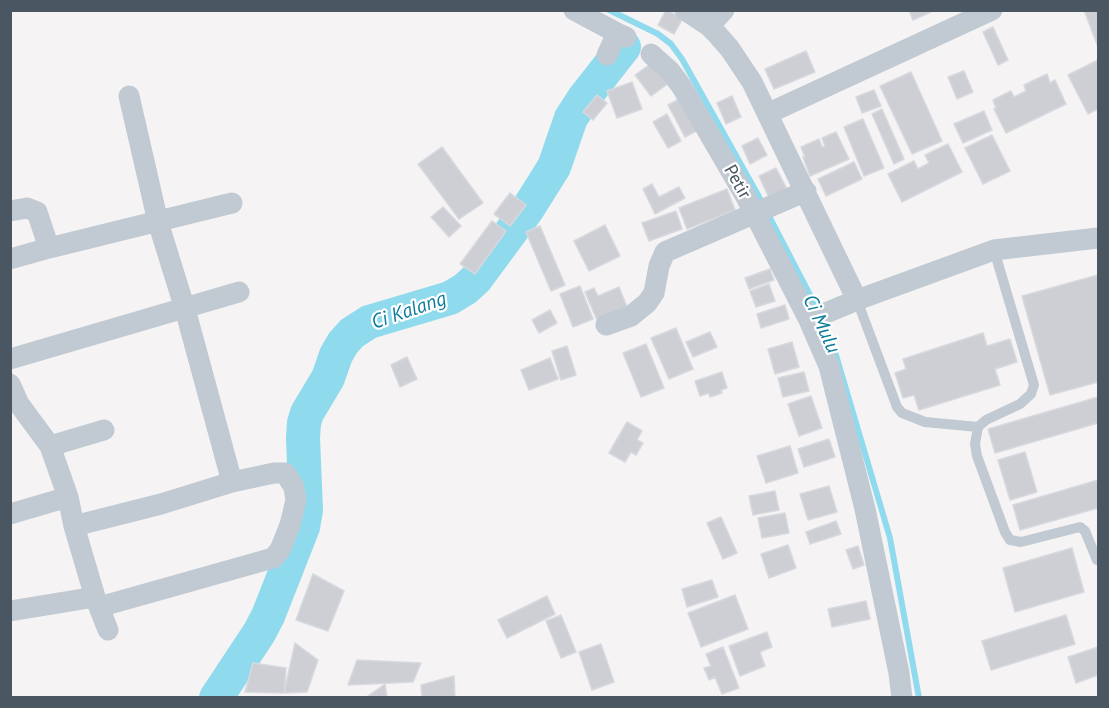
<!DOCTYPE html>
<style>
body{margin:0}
#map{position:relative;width:1109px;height:708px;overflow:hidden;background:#f5f3f3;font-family:"PT Sans",sans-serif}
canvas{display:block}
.frame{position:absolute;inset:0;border:12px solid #4a5661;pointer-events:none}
</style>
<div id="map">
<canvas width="1109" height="708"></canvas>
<div class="frame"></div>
</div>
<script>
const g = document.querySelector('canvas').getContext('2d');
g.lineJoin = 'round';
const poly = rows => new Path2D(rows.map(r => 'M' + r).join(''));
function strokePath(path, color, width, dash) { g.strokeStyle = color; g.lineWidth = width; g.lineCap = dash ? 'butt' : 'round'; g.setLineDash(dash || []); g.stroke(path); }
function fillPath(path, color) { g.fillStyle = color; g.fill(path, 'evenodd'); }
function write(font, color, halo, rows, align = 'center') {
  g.font = font + ' "PT Sans",sans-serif'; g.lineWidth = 4.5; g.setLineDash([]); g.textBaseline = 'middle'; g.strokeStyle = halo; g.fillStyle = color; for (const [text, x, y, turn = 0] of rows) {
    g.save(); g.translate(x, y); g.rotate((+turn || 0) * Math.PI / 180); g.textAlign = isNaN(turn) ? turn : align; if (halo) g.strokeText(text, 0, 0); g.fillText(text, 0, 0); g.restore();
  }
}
strokePath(poly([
 [609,10,658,34,671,44,682,59,758,195,811,297,833,345,890,538,919,698]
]), '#90daee', 6);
strokePath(poly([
 [216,698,259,633,268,616,303,527,306,510,303,438,304,423,307,413,328,378,336,355,343,343,352,333,369,322,450,298,465,289,476,279,527,210,554,167,571,118,584,98,624,47]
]), '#90daee', 34);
const building = poly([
 [666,10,683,18,674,34,658,25,666,10],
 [909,10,932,10,933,11,913,20,909,10],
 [1084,10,1098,10,1098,47,1084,10],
 [993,27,1008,60,998,65,983,32,993,27],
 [806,51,815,72,774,89,765,69,806,51],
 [1098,60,1098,109,1088,114,1068,75,1098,60],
 [653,62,669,83,651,96,635,75,653,62],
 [964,71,973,92,957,99,948,77,964,71],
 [911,72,942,141,912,154,880,86,911,72],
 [1047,74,1050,83,1055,80,1066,104,1006,133,994,109,996,108,993,100,1011,91,1014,97,1026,91,1024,85,1047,74],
 [632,82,642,109,617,118,607,91,632,82],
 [874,90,881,106,862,113,856,97,874,90],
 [597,95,607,103,593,120,583,112,597,95],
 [732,96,741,117,726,124,717,103,732,96],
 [681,98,698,130,685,137,668,105,681,98],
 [882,109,904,159,894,164,872,114,882,109],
 [984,111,992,130,963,143,954,124,984,111],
 [667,114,681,141,668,148,653,122,667,114],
 [863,119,884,168,864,176,844,127,863,119],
 [836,132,849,159,810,176,803,157,805,157,801,147,819,139,822,147,825,146,822,138,836,132],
 [992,135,1010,171,983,184,965,148,992,135],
 [758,138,767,155,750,164,742,146,758,138],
 [948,144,962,172,902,202,888,174,914,161,918,169,929,163,925,155,948,144],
 [442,147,483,203,459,219,418,164,442,147],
 [854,162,862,179,826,196,818,179,854,162],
 [776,168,788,191,770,200,759,176,776,168],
 [652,184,659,197,679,187,685,198,655,214,643,189,652,184],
 [727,189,735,210,687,229,679,208,727,189],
 [510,193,526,205,510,226,494,214,510,193],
 [443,207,461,226,449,237,431,217,443,207],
 [676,211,682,229,649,241,642,223,676,211],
 [492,221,506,231,475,274,460,264,492,221],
 [605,225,620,256,589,271,574,241,605,225],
 [540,226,565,285,551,291,526,232,540,226],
 [770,269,774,280,749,289,745,278,770,269],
 [1098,275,1098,382,1050,395,1022,296,1098,275],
 [769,284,775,301,756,307,750,291,769,284],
 [580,286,593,319,573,327,560,294,580,286],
 [619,287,627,307,597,320,585,292,594,288,598,296,619,287],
 [785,305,789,319,761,328,757,314,785,305],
 [550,310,557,323,539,333,532,320,550,310],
 [676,328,693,369,669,379,651,338,676,328],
 [710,332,717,347,693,357,686,342,710,332],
 [983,333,987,346,1010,339,1017,362,995,369,1000,385,919,410,914,395,903,398,895,373,906,369,903,359,983,333],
 [792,342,799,367,775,374,768,349,792,342],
 [646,344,664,388,641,397,623,353,646,344],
 [567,346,576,375,561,380,552,351,567,346],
 [407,357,417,379,400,387,391,365,407,357],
 [550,358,558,379,529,390,521,370,550,358],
 [722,372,727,388,721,390,722,393,710,397,709,393,700,396,695,381,722,372],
 [804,372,809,391,783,397,778,378,804,372],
 [811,396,822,428,799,436,788,404,811,396],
 [1098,397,1098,423,995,453,988,429,1098,397],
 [627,422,642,431,637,440,643,443,636,455,631,452,625,462,609,453,627,422],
 [829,439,835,457,804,467,798,449,829,439],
 [790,446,798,473,766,483,757,456,790,446],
 [1025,452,1037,492,1010,500,998,460,1025,452],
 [1098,480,1098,508,1020,530,1013,505,1098,480],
 [829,486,837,512,808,520,800,494,829,486],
 [775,491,779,510,753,515,749,496,775,491],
 [785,513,789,533,762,538,758,518,785,513],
 [721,517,737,553,723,559,707,523,721,517],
 [836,521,841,534,810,544,806,532,836,521],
 [788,545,796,568,769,578,761,554,788,545],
 [858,546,864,565,853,569,846,550,858,546],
 [1072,548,1084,592,1015,612,1003,568,1072,548],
 [313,574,344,591,328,631,296,620,313,574],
 [712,580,718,597,687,607,682,589,712,580],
 [735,595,748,629,701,647,688,613,735,595],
 [547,596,555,614,507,638,498,620,547,596],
 [866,601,870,619,832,627,828,609,866,601],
 [561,615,576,652,561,658,546,621,561,615],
 [1066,615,1075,644,991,670,982,641,1066,615],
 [767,632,772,647,760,652,765,666,740,676,729,646,767,632],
 [295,643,318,660,307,692,284,693,295,643],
 [601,644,614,682,592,690,579,652,601,644],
 [723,647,739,688,722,694,715,677,709,680,704,668,711,666,706,654,723,647],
 [1098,647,1098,675,1076,683,1068,657,1098,647],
 [357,660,421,663,413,682,348,685,357,660],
 [253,663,286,668,284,693,245,692,253,663],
 [454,676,455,698,422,698,421,685,454,676],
 [385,684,387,698,365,698,385,684]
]);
fillPath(building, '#cdcfd5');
strokePath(building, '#d7d9de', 1.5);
strokePath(poly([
 [994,250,1034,385,1031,394,1020,404,986,420,978,427,975,444,977,456,1005,532,1010,540,1021,542,1080,527,1085,531,1097,560],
 [857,300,897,407,902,413,925,422,978,427]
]), '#c1cad2', 10);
strokePath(poly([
 [574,10,617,33],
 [685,10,709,26,716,33,730,49,752,82,857,300],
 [709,26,724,10],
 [651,54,670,71,682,87,746,197,809,320,829,366,865,509,899,673,902,698],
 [607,55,617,33,626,37],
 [129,96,158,222,185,309,232,482],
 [769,113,992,10],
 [10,211,27,208,37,212,49,248],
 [10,259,49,248,232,203],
 [809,320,857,300,994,250,1098,238],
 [606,325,631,316,647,303,654,293,659,266,665,252,806,191],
 [10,359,239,292],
 [10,384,19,404,50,446,68,497,74,526,95,597,108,630],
 [50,446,104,430],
 [10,514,68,497],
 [74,526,161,504,232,482,274,473,285,473,294,487,296,500,290,525,280,550,273,558,99,607],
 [10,611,95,597]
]), '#c1cad2', 21);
write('18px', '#4a5661', '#fff', [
 ["Petir",737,182,61]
]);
write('italic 20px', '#0c7c9b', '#fff', [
 ["Ci Kalang",409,311,-19],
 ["Ci Mulu",821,324,65]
]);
</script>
